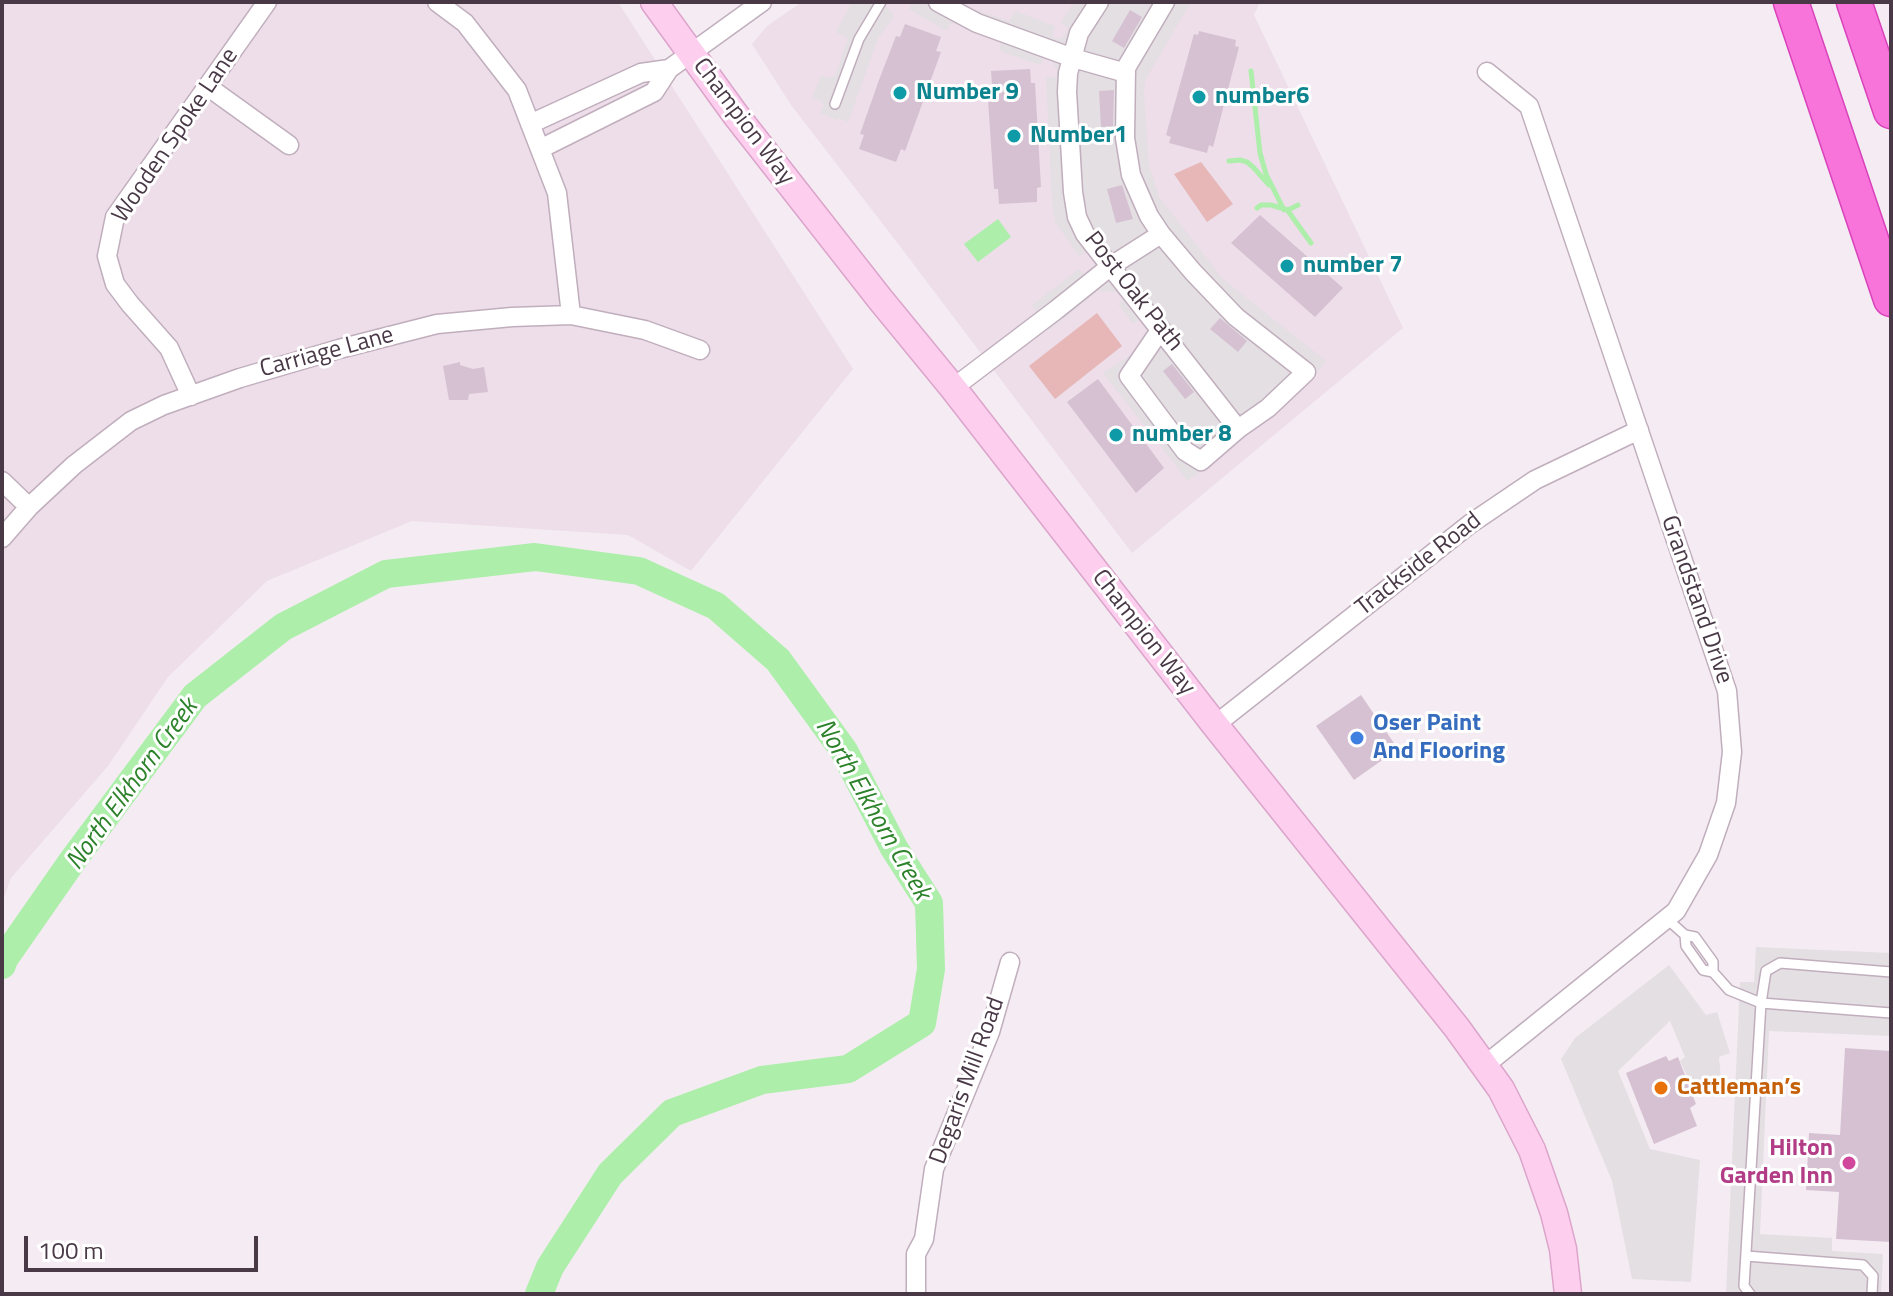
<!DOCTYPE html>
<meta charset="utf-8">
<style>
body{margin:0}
#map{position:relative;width:1893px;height:1296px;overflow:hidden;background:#f5ecf3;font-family:"Titillium Web",sans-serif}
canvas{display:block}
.frame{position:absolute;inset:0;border:4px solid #493947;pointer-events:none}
.scale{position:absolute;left:24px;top:1236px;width:234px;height:36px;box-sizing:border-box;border:4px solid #493947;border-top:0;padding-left:10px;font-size:24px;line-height:28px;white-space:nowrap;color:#493947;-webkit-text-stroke:6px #fff;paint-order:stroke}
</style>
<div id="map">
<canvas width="1893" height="1296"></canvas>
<div class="frame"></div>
<div class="scale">100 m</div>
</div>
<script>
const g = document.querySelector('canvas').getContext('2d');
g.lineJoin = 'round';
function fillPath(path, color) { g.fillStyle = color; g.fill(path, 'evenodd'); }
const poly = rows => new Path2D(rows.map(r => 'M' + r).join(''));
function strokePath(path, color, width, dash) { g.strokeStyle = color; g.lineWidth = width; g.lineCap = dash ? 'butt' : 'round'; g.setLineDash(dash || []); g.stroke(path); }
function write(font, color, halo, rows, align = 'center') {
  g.font = font + ' "Titillium Web",sans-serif'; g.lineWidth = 6; g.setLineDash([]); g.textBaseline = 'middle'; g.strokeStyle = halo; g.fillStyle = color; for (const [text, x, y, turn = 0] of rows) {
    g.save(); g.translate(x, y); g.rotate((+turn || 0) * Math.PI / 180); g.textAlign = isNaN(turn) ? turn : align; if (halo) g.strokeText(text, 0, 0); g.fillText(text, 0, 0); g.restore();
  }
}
fillPath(poly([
 [2,2,618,2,853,369,691,571,628,535,412,521,267,581,168,677,108,766,11,878,2,903],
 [802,2,1260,2,1254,15,1403,328,1132,553,899,245,791,105,752,44,767,26]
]), '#eddee9');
fillPath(poly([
 [1201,162,1233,204,1207,222,1174,174],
 [1097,313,1122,346,1055,399,1029,366]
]), '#e7b7b7');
fillPath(poly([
 [852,2,889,2,886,6,894,16,878,38,848,122,839,118,836,120,820,113,824,105,821,101,812,98,821,75,827,78,835,76,848,39,836,32],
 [914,2,959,2,970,8,1009,21,1015,11,1055,26,1053,34,1054,38,1058,39,1062,38,1069,29,1061,22,1074,2,1191,2,1145,80,1144,93,1149,165,1159,197,1223,279,1326,361,1304,388,1288,403,1188,481,1103,373,1141,348,1147,338,1148,330,1144,320,1137,321,1133,324,1118,304,1125,297,1122,292,1098,291,1048,331,1032,305,1079,269,1085,275,1088,276,1094,270,1095,264,1093,254,1090,250,1079,256,1055,222,1052,204,1046,78,1057,76,1057,70,1050,56,1045,55,1040,65,999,51,1002,40,954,23,950,24,947,31,909,9],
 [1756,947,1891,953,1891,1036,1769,1031,1760,1234,1832,1238,1832,1251,1883,1254,1881,1294,1726,1294,1740,982,1754,982],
 [1669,965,1706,1015,1717,1012,1730,1053,1719,1057,1721,1079,1691,1085,1680,1061,1685,1057,1670,1021,1618,1071,1650,1149,1700,1160,1691,1282,1632,1279,1612,1181,1561,1059,1575,1038]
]), '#e4dfe3');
fillPath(poly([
 [998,219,1011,237,978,262,964,244]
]), '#adeeab');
strokePath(poly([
 [1251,71,1260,153,1266,174,1284,210],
 [1229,161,1240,160,1247,162,1253,167,1269,185],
 [1257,208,1261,205,1271,205,1288,210,1298,205],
 [1288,211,1311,243]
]), '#adeeab', 5);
strokePath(poly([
 [2,965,4,959,73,860,195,696,283,627,386,574,535,557,639,571,716,606,778,660,844,751,894,848,929,903,931,969,922,1023,848,1069,762,1080,672,1113,610,1174,550,1267,539,1294]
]), '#adeeab', 28);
fillPath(poly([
 [1130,10,1142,17,1124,48,1112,41],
 [905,24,941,37,936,51,941,52,905,151,901,149,896,162,859,149,864,135,860,134,879,80,896,36,900,37],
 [1199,31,1236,40,1235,46,1239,47,1213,147,1209,145,1207,153,1169,143,1171,137,1166,135,1194,34,1198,35],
 [1030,69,1031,83,1035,83,1041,187,1037,188,1037,202,999,204,998,189,994,189,987,85,992,85,991,71],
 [1114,90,1113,126,1101,127,1099,91],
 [1122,185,1133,219,1116,223,1107,189],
 [1260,215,1343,288,1315,317,1231,243],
 [1220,318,1247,341,1238,352,1210,329],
 [460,362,460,365,473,369,484,367,488,392,469,394,468,400,449,400,443,366],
 [1172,364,1194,392,1185,399,1163,371],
 [1098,379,1164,468,1136,493,1067,402],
 [1361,695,1398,749,1354,780,1316,726],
 [1845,1048,1891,1051,1891,1242,1836,1239,1839,1192,1806,1190,1809,1133,1840,1135],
 [1666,1056,1669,1061,1678,1057,1696,1104,1690,1108,1697,1126,1654,1144,1626,1073]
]), '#d6c1d3');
const service = poly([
 [835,104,859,39,881,2],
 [1667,919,1685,935,1695,937,1713,962,1713,972,1703,970,1686,946,1685,935],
 [1713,972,1729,990,1761,1003,1891,1013],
 [1746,1256,1863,1265,1873,1276,1872,1294],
 [1750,1294,1744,1286,1761,1003,1766,971,1780,963,1891,972]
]);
const minor = poly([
 [437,2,465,23,517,90,557,193,571,315],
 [938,2,977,23,1073,58,1126,73],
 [1099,2,1079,33,1068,73,1067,92,1073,192,1077,217,1085,234,1238,429],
 [207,86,289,145],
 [530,124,641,73,669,69],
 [540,149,654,92,669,69,762,2],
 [1161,329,1129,376,1185,451,1201,461,1238,429,1268,408,1306,372,1236,317,1193,272,1161,234,1149,216,1131,175,1125,138,1126,68,1165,2],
 [953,388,1056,310,1111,266,1161,234],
 [191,396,169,348,130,304,115,284,107,256,115,217,267,2],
 [2,481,29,507],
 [2,538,29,507,74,465,131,421,164,405,240,378,339,349,437,324,512,317,571,315,645,330,700,350],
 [1215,725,1470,524,1535,480,1639,430],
 [1484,1066,1676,911,1708,855,1726,803,1732,752,1727,691,1529,106,1487,72],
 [916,1294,916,1254,924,1239,934,1169,990,1032,1010,962]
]);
const secondary = poly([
 [654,2,735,114,880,299,953,388,1215,725,1457,1028,1501,1089,1532,1150,1554,1213,1563,1249,1568,1294]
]);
const motorway = poly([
 [1791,2,1891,299],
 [1854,2,1891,111]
]);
strokePath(service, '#c0aebd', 12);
strokePath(minor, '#c0aebd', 21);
strokePath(secondary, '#dca4cb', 29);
strokePath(motorway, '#d843bb', 37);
strokePath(service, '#fff', 9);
strokePath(minor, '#fff', 18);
strokePath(secondary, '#fdceee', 26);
strokePath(motorway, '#f874da', 34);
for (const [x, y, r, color] of [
 [900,93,8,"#0f9aa8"],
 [1199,97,8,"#0f9aa8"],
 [1014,136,8,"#0f9aa8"],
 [1287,266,8,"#0f9aa8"],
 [1116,435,8,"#0f9aa8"],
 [1357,738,8,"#3f7fe0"],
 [1661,1088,8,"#e8710a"],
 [1849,1163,8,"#d1479c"]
]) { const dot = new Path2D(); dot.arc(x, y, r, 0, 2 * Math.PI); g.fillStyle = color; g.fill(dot); strokePath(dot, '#fff', 3); }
write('bold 24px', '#0d838f', '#fff', [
 ["Number 9",916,93],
 ["number6",1215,97],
 ["Number1",1030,136],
 ["number 7",1303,266],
 ["number 8",1132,435]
], 'left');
write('24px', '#493947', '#fff', [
 ["Champion Way",743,122,53],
 ["Wooden Spoke Lane",176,136,-56],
 ["Post Oak Path",1133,292,52],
 ["Carriage Lane",327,353,-15],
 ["Trackside Road",1419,565,-38],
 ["Grandstand Drive",1696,600,71],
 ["Champion Way",1143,633,52],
 ["Degaris Mill Road",968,1081,-70]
]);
write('bold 24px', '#366cbe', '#fff', [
 ["Oser Paint",1373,724],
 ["And Flooring",1373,752]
], 'left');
write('bold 24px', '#c56008', '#fff', [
 ["Cattleman’s",1677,1088]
], 'left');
write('bold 24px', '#b23c85', '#fff', [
 ["Hilton",1833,1149],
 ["Garden Inn",1833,1177]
], 'right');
write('italic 26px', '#2c822a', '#fff', [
 ["North Elkhorn Creek",133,785,-54],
 ["North Elkhorn Creek",872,810,60]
]);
</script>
